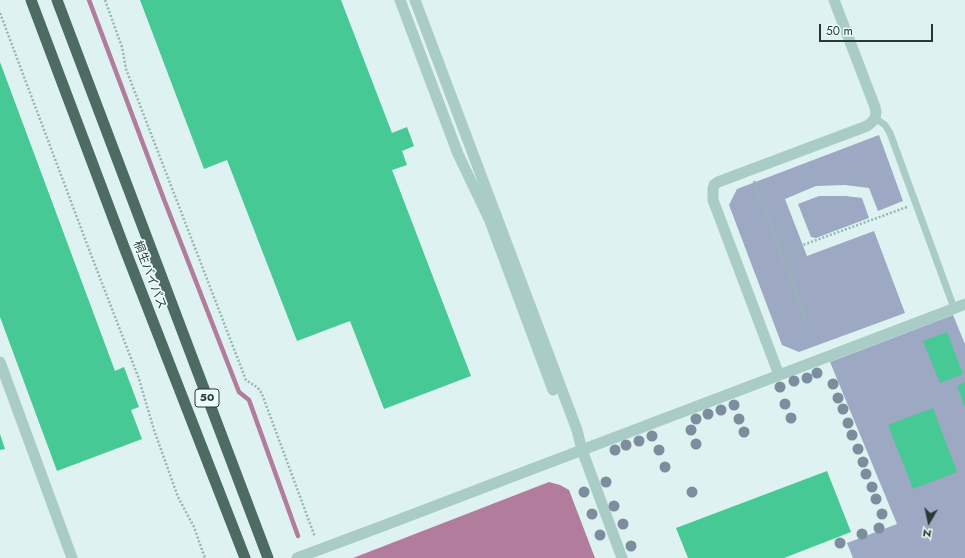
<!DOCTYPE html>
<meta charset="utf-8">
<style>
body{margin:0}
#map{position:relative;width:965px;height:558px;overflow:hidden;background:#def3f1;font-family:Jost,sans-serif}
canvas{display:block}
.north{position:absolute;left:909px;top:502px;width:40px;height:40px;-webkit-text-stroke:3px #ebfbf9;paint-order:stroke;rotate:189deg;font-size:11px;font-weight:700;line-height:16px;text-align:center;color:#293934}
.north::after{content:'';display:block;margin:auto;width:14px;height:18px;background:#293934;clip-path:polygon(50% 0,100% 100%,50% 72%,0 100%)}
.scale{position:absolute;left:819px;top:24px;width:114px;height:18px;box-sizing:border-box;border:2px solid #293934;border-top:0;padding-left:5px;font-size:12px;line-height:14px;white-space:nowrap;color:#293934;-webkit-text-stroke:3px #ebfbf9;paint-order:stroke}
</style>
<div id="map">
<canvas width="965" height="558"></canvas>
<div class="north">N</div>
<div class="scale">50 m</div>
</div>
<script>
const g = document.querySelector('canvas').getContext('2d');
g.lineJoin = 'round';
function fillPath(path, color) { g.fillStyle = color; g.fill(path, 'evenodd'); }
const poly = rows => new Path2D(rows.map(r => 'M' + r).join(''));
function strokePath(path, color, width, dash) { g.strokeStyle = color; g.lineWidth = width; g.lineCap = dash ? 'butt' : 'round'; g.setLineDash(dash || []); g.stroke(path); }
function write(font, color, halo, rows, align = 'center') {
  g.font = font + ' Jost,"Noto Sans JP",sans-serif'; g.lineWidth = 3.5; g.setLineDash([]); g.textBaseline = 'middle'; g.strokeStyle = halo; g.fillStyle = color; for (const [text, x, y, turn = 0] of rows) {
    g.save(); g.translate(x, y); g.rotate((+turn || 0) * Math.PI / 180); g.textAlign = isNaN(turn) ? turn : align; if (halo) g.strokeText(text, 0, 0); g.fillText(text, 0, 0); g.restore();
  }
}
fillPath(poly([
 [879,135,903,201,878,211,869,188,845,185,816,186,785,199,807,256,874,231,905,313,799,352,782,345,729,205,737,189],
 [819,196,846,196,862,198,869,218,816,238,811,237,798,204],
 [953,315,965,344,965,558,853,558,847,543,897,524,830,362]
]), '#9da9c3');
fillPath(poly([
 [549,482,560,485,569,490,595,558,353,558]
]), '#b27c9c');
strokePath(poly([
 [89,0,163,197,239,392,249,400,298,536]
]), '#b27c9c', 4.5);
fillPath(poly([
 [140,0,341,0,392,133,407,127,414,146,402,151,407,165,392,170,471,376,384,409,350,321,297,341,227,160,204,169],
 [0,62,115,371,124,367,139,407,131,410,142,439,57,471,0,317],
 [947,332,963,374,940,383,923,341],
 [965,382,965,407,957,386],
 [933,408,957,472,913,489,888,425],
 [0,434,5,449,0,450],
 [827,471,851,532,784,558,688,558,676,528]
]), '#46c994');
strokePath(poly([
 [105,0,122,47,126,69,244,375,246,380,258,388,262,394,315,537],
 [0,13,90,252,139,379,154,430,178,497,194,527,205,558],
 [754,181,810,330],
 [781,253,907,207]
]), '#93b8b0', 2.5, [2, 2]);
strokePath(poly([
 [875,118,885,125,890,133,954,308]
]), '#a9ccc6', 7);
strokePath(poly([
 [779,375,713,200,713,189,714,185,718,182,867,126,872,122,875,118,876,112,875,107,834,0],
 [582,450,932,317,965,304]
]), '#a9ccc6', 11);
strokePath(poly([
 [400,0,458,154,490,221,553,390],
 [415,0,577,430,582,450,622,558],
 [0,362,72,558],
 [297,558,380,527,582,450]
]), '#a9ccc6', 11);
strokePath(poly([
 [31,0,124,247,245,558],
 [57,0,268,558]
]), '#4d6b62', 11);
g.fillStyle = '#7c8d9d';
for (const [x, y] of [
 [817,373],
 [807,378],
 [794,381],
 [833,384],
 [780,387],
 [838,398],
 [785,404],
 [734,405],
 [843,409],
 [721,410],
 [708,414],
 [791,418],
 [696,419],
 [739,419],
 [848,423],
 [691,430],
 [744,432],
 [852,435],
 [652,436],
 [639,441],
 [696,444],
 [626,445],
 [858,449],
 [615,450],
 [659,450],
 [863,462],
 [665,467],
 [866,474],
 [606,482],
 [872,487],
 [584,492],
 [692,492],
 [876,499],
 [614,506],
 [592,514],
 [882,514],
 [623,524],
 [879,528],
 [862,534],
 [600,535],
 [840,543],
 [631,546]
]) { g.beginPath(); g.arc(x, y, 5.5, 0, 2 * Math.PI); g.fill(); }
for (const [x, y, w] of [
 [207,398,24]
]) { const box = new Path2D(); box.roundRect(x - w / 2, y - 9, w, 18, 3); g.fillStyle = '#ebfbf9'; g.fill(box); strokePath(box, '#293934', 1); }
write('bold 11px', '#293934', null, [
 ["50",207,398]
]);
write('12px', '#293934', '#ebfbf9', [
 ["桐生バイパス",149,275,69]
]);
</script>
